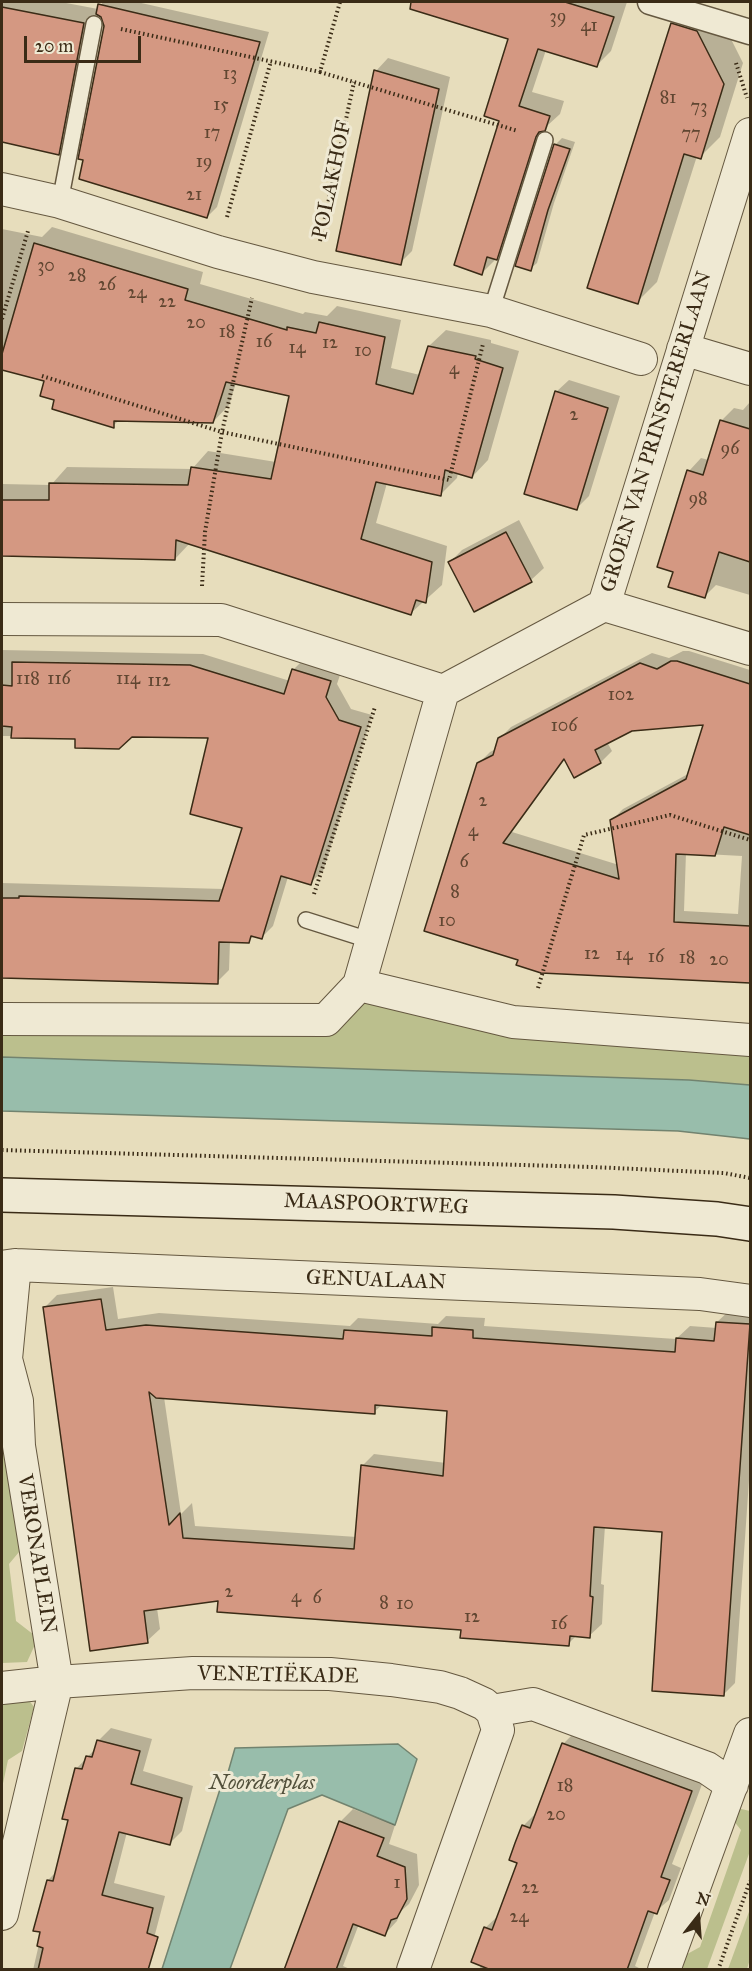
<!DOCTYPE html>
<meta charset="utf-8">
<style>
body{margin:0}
#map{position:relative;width:752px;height:1971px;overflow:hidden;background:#e7ddbc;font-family:"IM FELL Great Primer",serif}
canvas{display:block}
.frame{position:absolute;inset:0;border:3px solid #3a2b16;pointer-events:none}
.north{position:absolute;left:668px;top:1887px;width:60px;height:60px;-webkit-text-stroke:4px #efe9d3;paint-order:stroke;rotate:17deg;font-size:16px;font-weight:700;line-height:24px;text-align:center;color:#3a2b16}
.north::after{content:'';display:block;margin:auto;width:21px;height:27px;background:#3a2b16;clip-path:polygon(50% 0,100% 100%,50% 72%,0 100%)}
.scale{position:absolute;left:24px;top:36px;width:117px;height:27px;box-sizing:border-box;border:3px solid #3a2b16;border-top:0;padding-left:8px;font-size:18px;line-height:21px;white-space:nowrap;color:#3a2b16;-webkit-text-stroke:4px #efe9d3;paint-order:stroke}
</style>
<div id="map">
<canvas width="752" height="1971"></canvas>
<div class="frame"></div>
<div class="north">N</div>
<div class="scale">20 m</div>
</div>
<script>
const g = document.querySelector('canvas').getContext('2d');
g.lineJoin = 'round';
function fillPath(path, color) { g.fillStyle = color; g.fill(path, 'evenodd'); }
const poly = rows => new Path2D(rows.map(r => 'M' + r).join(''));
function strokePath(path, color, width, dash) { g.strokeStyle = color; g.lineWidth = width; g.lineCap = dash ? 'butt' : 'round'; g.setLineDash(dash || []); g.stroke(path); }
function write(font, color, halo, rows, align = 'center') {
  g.font = font + ' "IM FELL Great Primer",serif'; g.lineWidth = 6; g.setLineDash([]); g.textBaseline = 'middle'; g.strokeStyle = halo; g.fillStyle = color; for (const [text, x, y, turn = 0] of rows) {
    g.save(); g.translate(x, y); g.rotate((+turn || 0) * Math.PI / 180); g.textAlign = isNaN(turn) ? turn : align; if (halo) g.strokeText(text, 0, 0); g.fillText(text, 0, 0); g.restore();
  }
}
fillPath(poly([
 [362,998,750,1050,750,1085,689,1080,2,1057,2,1024,292,1029],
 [2,1441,20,1517,19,1552,9,1564,16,1621,38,1638,27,1662,2,1663],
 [28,1699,34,1707,22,1751,8,1760,2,1788,2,1701],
 [737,1808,750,1811,750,1851,707,1969,676,1970,680,1958,700,1947,741,1830,733,1820],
 [750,1909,750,1959,747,1969,728,1969]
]), '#bbbf8d');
const water = poly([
 [2,1057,689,1080,750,1085,750,1139,678,1131,2,1111,2,1057],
 [398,1744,417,1759,395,1825,322,1795,288,1809,230,1969,162,1969,223,1780,227,1776,235,1748,398,1744]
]);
fillPath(water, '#98bdab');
strokePath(water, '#72836f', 1.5);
fillPath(poly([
 [2,2,61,2,98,9,103,2,137,2,269,32,217,207,207,217,105,26,102,16,97,14,73,138,59,153,37,143,2,136],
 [419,2,627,2,611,51,597,65,546,50,532,92,564,101,560,114,548,125,511,244,482,273,509,38],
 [692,4,717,11,743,63,720,137,700,157,697,156,657,282,637,302,672,24],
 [388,58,450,77,412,251,400,263,338,250,376,71],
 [562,138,575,142,554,203,537,263,530,269,555,145],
 [52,227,203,272,200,284,303,314,305,312,327,316,337,306,401,320,391,368,420,375,429,346,446,330,491,340,491,343,519,351,488,460,472,477,458,472,457,478,441,494,387,483,376,523,447,546,442,585,411,613,190,543,175,559,2,555,2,484,51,485,67,467,192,469,208,451,276,462,291,394,236,383,229,405,213,422,120,419,113,426,56,399,46,380,2,367,2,229,42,237],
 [569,380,620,396,589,496,576,509,556,392],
 [750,402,750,595,716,585,704,597,674,571,689,471,701,458,709,460,722,420,734,408,743,410],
 [519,520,544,568,531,580,474,610,450,562,462,550],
 [2,650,203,654,290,681,293,670,305,658,342,669,337,684,351,709,372,715,323,871,310,883,288,877,273,926,261,938,254,936,248,941,230,941,229,970,217,982,2,977,2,883,224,889,244,827,210,737,2,736],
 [683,651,689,651,750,670,750,982,541,972,519,959,478,764,490,752,496,749,500,738,511,727,652,653,669,658],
 [705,723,688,774,623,809,612,820,619,865,512,832,565,759,574,776,601,762,612,751,607,742,632,729],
 [686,853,742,856,738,914,684,911],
 [113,1287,118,1319,159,1313,350,1326,358,1318,438,1324,446,1316,485,1318,484,1326,676,1339,690,1326,717,1328,717,1322,730,1310,750,1311,750,1466,735,1683,723,1695,664,1530,605,1526,601,1584,604,1585,602,1624,589,1636,577,1635,568,1644,462,1628,219,1599,157,1608,160,1629,147,1641,45,1307,57,1295],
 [164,1397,374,1412,383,1404,449,1409,446,1463,374,1454,362,1466,357,1537,195,1526,192,1503,181,1514],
 [111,1728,152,1739,143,1771,193,1786,182,1831,169,1844,127,1832,114,1883,165,1896,153,1942,92,1970,33,1970,42,1931,48,1880,57,1871,70,1819,76,1769,97,1747,98,1741],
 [575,1732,704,1779,672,1864,681,1868,669,1900,655,1912,635,1966,643,1970,480,1969,485,1928,498,1916,519,1862,523,1826,535,1814,537,1814,563,1744],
 [353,1809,395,1825,389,1844,417,1854,419,1885,409,1904,400,1912,397,1921,385,1934,359,1924,343,1966,352,1970,286,1970,340,1822]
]), '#0003');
const building = poly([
 [411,2,565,2,614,17,597,67,538,49,519,106,550,116,545,131,539,132,536,137,497,260,487,257,482,275,454,265,499,121,484,116,508,39,410,9,411,2],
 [98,4,260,42,207,218,79,179,83,160,78,159,104,26,101,17,96,14,98,4],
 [2,7,84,23,59,155,2,142,2,7],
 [671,23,697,31,724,84,701,159,684,154,638,304,587,288,671,23],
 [374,70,439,89,401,265,336,251,374,70],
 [554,144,570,149,548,210,531,271,515,266,554,144],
 [34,243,188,289,185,300,287,330,287,327,316,333,319,322,385,337,376,384,413,394,428,346,476,356,475,359,503,368,472,478,445,470,441,496,376,482,361,539,432,562,426,603,416,600,411,615,176,540,175,560,2,556,2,500,49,500,49,483,188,485,191,467,271,479,289,396,226,382,213,423,114,421,114,428,52,409,54,400,40,396,44,381,2,370,2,354,34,243],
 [555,391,608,408,577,510,524,494,555,391],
 [720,420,750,429,750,562,719,552,705,598,668,587,673,572,657,567,687,470,703,475,720,420],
 [506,532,532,582,474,612,448,562,506,532],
 [671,661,677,661,750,684,750,835,724,827,715,856,676,854,674,922,750,926,750,983,541,973,516,965,518,960,424,931,477,763,493,755,498,738,640,663,657,669,671,661],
 [703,725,686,779,610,820,619,879,503,843,564,759,574,778,601,763,595,750,632,731,703,725],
 [12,662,190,665,284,694,292,669,331,681,326,697,339,720,361,727,311,885,281,876,262,939,251,936,249,943,219,942,218,984,2,978,2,898,19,898,19,896,219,901,242,828,190,814,208,738,132,737,119,749,75,748,75,739,11,738,12,727,2,726,2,685,12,686,12,662],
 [101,1299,106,1330,146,1325,343,1339,344,1330,432,1336,432,1327,473,1330,473,1338,675,1352,676,1338,714,1341,716,1322,750,1324,724,1696,652,1691,662,1532,594,1527,590,1596,593,1597,590,1638,570,1636,569,1646,460,1638,461,1630,217,1612,218,1601,144,1611,148,1643,90,1651,43,1307,101,1299],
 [149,1392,156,1398,375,1414,375,1405,447,1411,443,1476,361,1465,354,1549,183,1538,180,1513,169,1525,149,1392],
 [97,1740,140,1751,131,1784,182,1798,170,1845,119,1832,102,1895,153,1908,147,1933,158,1937,148,1970,38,1970,43,1948,37,1946,40,1932,33,1931,47,1880,53,1881,68,1820,62,1819,75,1768,82,1769,86,1756,92,1757,97,1740],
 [562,1743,692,1791,661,1877,670,1880,657,1914,648,1911,627,1970,491,1970,471,1962,484,1927,492,1930,517,1863,509,1860,515,1843,522,1825,530,1828,562,1743],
 [339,1821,384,1838,377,1856,405,1867,407,1899,397,1918,391,1920,385,1936,353,1924,336,1970,284,1970,339,1821]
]);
fillPath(building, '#d49882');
strokePath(building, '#3a2b16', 1.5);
const service = poly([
 [60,202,94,24],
 [491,311,545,140],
 [306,920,372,941]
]);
const pedestrian = poly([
 [650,2,750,32]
]);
const minor = poly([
 [2,189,60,202,218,252,313,277,491,311,641,359],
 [683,349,750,369],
 [604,605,750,649],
 [2,619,221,620,443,691,604,605,750,134],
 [443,691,359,985,513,1022,750,1040],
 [2,1019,326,1020,359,985],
 [2,1267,15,1265,700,1294,750,1301],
 [6,1359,15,1265],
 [2,1371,6,1359,17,1401,19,1446,57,1682,2,1914],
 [2,1688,57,1682,193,1673,330,1674,391,1680,440,1687,460,1693,484,1704,492,1711,498,1730,413,1970],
 [492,1711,533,1704,707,1768,732,1785],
 [664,1970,750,1734]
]);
const secondary = poly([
 [2,1195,614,1212,717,1219,750,1224]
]);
strokePath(service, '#655840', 18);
strokePath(pedestrian, '#655840', 27);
strokePath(minor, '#655840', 34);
strokePath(secondary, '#3a2b16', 36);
strokePath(poly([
 [121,29,320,72,340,2],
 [736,63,747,98],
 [320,72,518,131],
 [227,217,271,61],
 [320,241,354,82],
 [2,319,28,231],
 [42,376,222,432,449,480,483,344],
 [202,586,205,532,222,432,252,298],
 [314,894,375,707],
 [538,988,584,835,670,815,750,840],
 [2,1150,592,1167,724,1173,750,1178],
 [718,1970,750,1881]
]), '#3a2b16', 4, [1.5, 3]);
strokePath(service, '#efe9d3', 15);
strokePath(pedestrian, '#efe9d3', 24);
strokePath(minor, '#efe9d3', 32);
strokePath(secondary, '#efe9d3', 33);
write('18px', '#604631', null, [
 ["39",558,18],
 ["41",589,27],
 ["13",230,75],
 ["81",668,99],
 ["15",221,106],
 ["73",699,108],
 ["17",212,134],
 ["77",691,135],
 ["19",204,163],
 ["21",194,196],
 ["30",46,267],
 ["28",77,277],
 ["26",107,286],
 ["24",137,294],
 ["22",167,303],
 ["20",196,324],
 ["18",227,333],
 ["16",264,343],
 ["12",330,344],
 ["14",297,349],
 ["10",363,352],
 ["4",454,370],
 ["2",574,416],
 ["96",730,450],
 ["98",698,500],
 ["118",28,680],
 ["116",59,680],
 ["114",128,680],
 ["112",159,682],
 ["102",621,696],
 ["106",564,727],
 ["2",483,802],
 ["4",473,832],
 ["6",464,863],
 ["8",455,893],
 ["10",447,922],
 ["12",592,955],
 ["14",624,956],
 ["16",656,958],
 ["18",687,959],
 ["20",719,961],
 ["2",229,1593],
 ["4",296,1598],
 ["6",317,1599],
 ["8",384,1604],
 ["10",405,1605],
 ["12",472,1618],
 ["16",559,1625],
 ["18",565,1787],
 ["20",556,1816],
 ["1",397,1884],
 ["22",530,1889],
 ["24",519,1918]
]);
write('21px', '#3a2b16', '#efe9d3', [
 ["POLAKHOF",333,180,-78],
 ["GROEN VAN PRINSTERERLAAN",657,432,-73],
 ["MAASPOORTWEG",376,1205,2],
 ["GENUALAAN",376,1281,2],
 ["VERONAPLEIN",36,1554,81],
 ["VENETIËKADE",278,1676,1]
]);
write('italic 22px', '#52503b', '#efe9d3', [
 ["Noorderplas",262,1784]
]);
</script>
